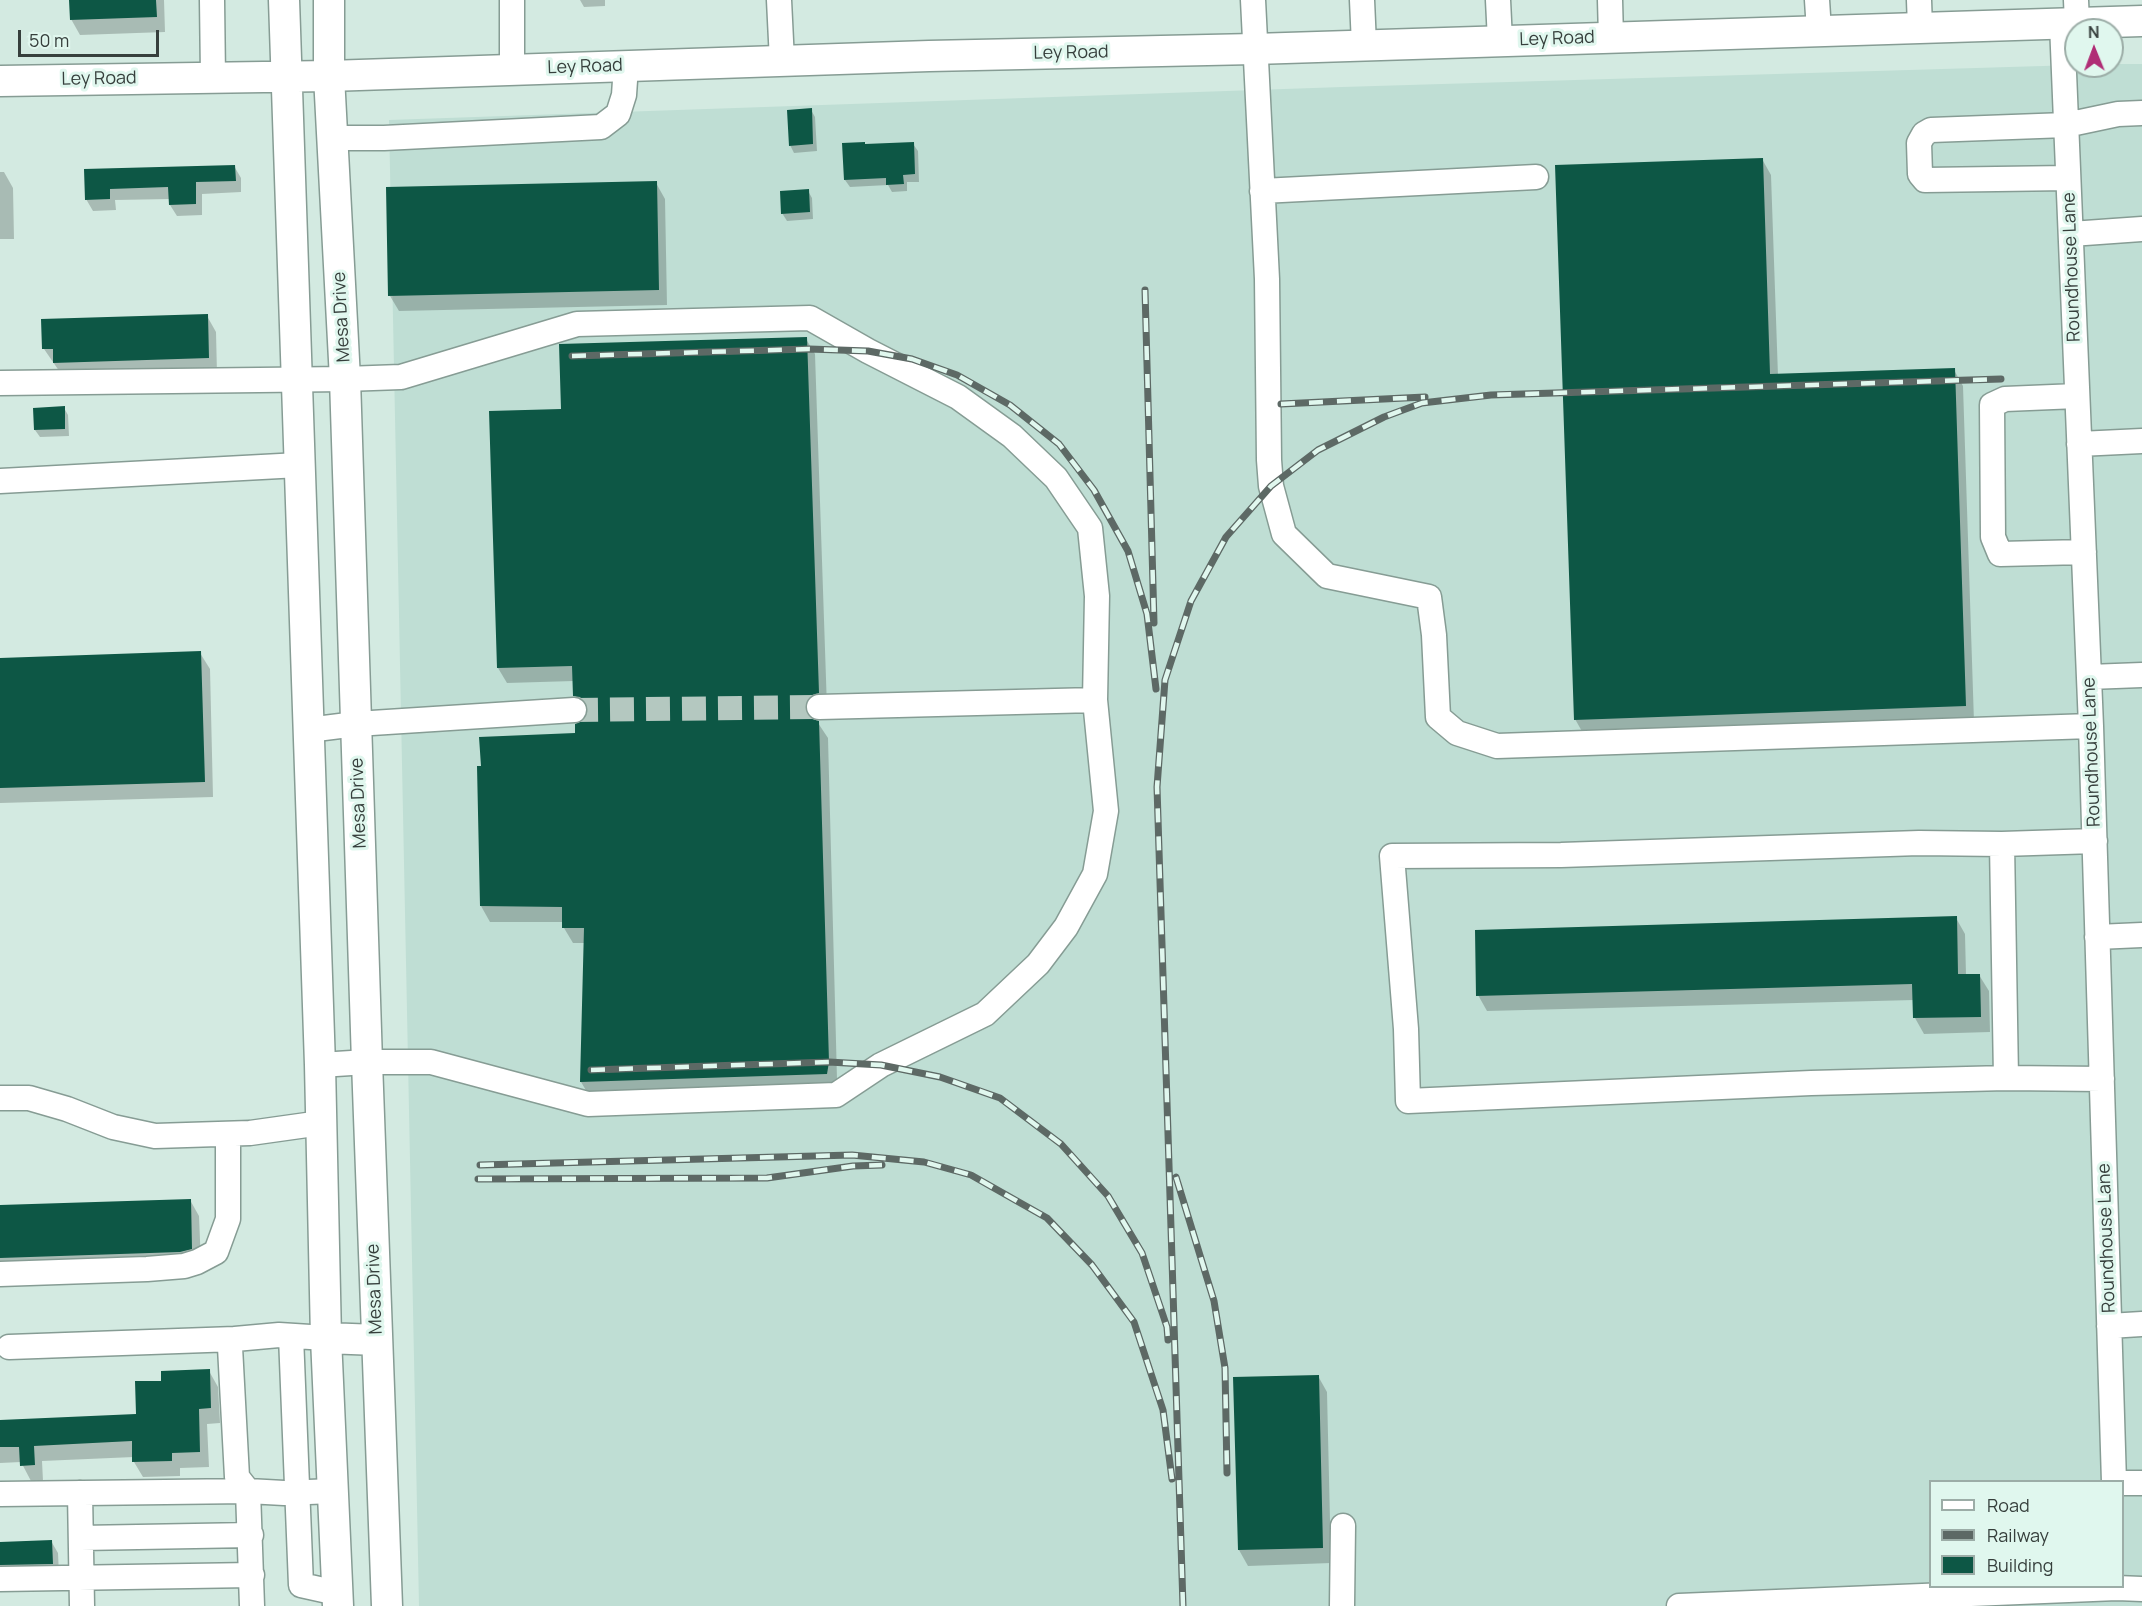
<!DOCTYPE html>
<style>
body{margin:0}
#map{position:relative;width:2142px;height:1606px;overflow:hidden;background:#d3eae1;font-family:Manrope,sans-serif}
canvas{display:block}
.legend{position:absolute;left:1929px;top:1480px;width:195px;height:108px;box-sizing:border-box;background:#e0f7ee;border:2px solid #9cada7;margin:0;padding:8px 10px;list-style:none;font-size:18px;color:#363f3c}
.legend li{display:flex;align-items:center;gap:12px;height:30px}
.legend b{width:30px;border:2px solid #9cada7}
.north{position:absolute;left:2064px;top:18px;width:60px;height:60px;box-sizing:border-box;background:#e0f7ee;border:2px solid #9cada7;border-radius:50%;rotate:359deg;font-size:16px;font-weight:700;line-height:24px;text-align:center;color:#363f3c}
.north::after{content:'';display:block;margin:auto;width:21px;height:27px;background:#b02d75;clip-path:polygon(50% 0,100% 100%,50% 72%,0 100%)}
.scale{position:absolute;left:18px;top:30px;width:141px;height:27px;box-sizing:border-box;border:3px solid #363f3c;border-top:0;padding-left:8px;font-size:18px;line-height:21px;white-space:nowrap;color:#363f3c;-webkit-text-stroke:4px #e0f7ee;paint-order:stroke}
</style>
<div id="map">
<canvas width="2142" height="1606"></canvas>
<ul class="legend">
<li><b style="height:8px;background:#fff"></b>Road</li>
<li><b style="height:8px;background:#5d6965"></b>Railway</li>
<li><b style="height:16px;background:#0d5745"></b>Building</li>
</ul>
<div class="north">N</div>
<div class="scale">50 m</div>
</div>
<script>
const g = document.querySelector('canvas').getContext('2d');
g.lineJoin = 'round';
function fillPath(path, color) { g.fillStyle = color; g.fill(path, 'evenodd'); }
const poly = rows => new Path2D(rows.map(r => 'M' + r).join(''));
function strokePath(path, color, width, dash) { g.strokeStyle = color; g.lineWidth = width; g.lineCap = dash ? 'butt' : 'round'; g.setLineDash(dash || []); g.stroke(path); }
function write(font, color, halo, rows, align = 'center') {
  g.font = font + ' Manrope,sans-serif'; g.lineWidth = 6; g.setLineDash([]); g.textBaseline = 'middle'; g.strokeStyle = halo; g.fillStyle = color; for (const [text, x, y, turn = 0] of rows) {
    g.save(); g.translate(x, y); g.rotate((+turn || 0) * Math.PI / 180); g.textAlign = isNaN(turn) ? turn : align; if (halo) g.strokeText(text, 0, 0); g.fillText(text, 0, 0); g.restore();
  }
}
fillPath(poly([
 [2112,64,2142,64,2142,1606,419,1606,389,120,1342,87,2076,65,2112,66],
 [1930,1482,2122,1482,2122,1586,1930,1586]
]), '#bfded4');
fillPath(poly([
 [71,0,164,0,165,32,80,35,71,19],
 [580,0,605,0,605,6,584,7],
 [811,110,815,117,817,151,794,153,790,145],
 [913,144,918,151,919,182,907,182,907,191,892,192,888,185,850,187,845,180],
 [1762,159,1771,175,1778,376,1954,370,1963,386,1974,722,1584,735,1575,719],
 [234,166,241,178,241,192,202,194,202,215,177,216,170,205,170,199,115,200,116,210,93,211,86,199,85,171],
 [0,172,4,172,13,188,14,239,0,239],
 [656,183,665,199,667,305,399,311,390,296],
 [808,191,812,198,813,219,787,221,782,213],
 [207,316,216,332,217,374,64,378,44,349],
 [806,339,815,354,827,708,815,716,814,721,818,723,828,738,837,1079,835,1089,590,1097,581,1082,585,943,573,943,564,928,564,922,490,922,481,906,589,712,584,711,575,695,574,681,507,683,498,668,562,410],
 [64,408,68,415,69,436,40,437,35,430],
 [200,653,210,669,213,797,0,803,0,659],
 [1956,918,1965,934,1966,975,1979,975,1989,991,1990,1032,1924,1034,1915,1018,1914,1000,1487,1011,1478,995],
 [190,1200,199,1216,201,1264,0,1274,0,1207],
 [209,1371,218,1387,220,1423,207,1424,209,1467,180,1468,180,1476,143,1477,134,1462,134,1457,42,1461,43,1481,31,1481,21,1462,0,1463,0,1422,138,1415,163,1382],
 [1318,1376,1327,1392,1331,1563,1248,1566,1239,1550],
 [51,1541,58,1553,59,1575,0,1578,0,1543]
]), '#0003');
fillPath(poly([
 [69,0,156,0,157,17,70,20],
 [812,108,813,144,789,146,787,110],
 [865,142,865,144,914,142,915,174,903,175,904,184,886,185,886,178,844,180,842,143],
 [1763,158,1770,374,1955,368,1966,706,1574,720,1555,165],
 [235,165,236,181,196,182,196,204,169,205,168,187,110,189,110,199,85,200,84,169],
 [657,181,659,290,388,296,386,187],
 [809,189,810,212,781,214,780,191],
 [208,314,209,358,53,363,53,349,42,349,41,319],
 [807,337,819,693,812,695,807,700,805,708,807,715,812,719,819,721,829,1062,827,1074,580,1082,584,928,562,928,562,907,480,906,477,766,481,766,479,737,575,733,575,724,582,721,587,716,588,710,585,702,580,697,573,696,572,666,497,668,489,411,561,409,559,344],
 [65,406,65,429,34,430,33,408],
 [201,651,205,782,0,788,0,658],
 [1957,916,1958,974,1980,974,1981,1017,1913,1018,1912,984,1476,996,1475,930],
 [191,1199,192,1249,180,1252,0,1258,0,1205],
 [210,1369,211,1408,199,1409,200,1452,172,1453,172,1461,132,1462,132,1441,34,1446,35,1465,20,1466,19,1447,0,1447,0,1420,136,1414,135,1381,161,1381,161,1371],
 [1319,1375,1323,1548,1238,1550,1233,1377],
 [52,1540,53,1564,0,1565,0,1542]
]), '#0d5745');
strokePath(poly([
 [574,710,819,707]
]), '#b4c8c0', 24, [24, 12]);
const minor = poly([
 [212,0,213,77],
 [779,0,782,61],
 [1253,0,1267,279,1269,460,1271,486,1284,534,1327,576,1429,597,1434,635,1438,717,1457,733,1497,746,2091,726],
 [1362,0,1364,45],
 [1498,0,1500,41],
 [1610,0,1611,38],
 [1817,0,1819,31],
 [1919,0,1920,28],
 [2076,0,2077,23],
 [2062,24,2091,726,2114,1482],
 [512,70,512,0],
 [333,138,384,138,601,127,618,114,624,95,626,66],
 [2068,178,1925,180,1920,174,1919,143,1924,134,1931,130,2066,125,2118,114,2142,113],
 [1262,191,1536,177],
 [2071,234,2142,229],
 [0,383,345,379,401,377,577,324,810,318,868,351,958,397,1012,436,1056,478,1090,528,1097,596,1095,700,1106,811,1095,874,1066,927,1038,964,985,1014,881,1065,836,1095,588,1104,431,1062,367,1062,320,1065],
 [2077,396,2005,399,1992,405,1993,537,2000,554,2084,552],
 [2079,444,2142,441],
 [0,481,299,465],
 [2089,677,2142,675],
 [819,707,1095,700],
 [308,730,356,724,574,710],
 [2095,841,2002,844,2006,1078,2102,1079],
 [2002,844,1919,843,1561,855,1392,856,1406,1029,1408,1101,1811,1083,2006,1078],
 [2097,937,2142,935],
 [0,1098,29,1098,67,1109,113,1127,155,1136,250,1133,321,1123],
 [0,1274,147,1269,184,1266,197,1262,216,1252,228,1219,228,1134],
 [2109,1326,2142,1324],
 [291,1336,301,1585,337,1593],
 [326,1338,279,1335,235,1339,230,1347,237,1477,248,1491,284,1493,333,1491],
 [9,1347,235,1339],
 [2122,1483,2142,1483],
 [80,1493,82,1606],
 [0,1494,248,1491,252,1606],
 [81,1538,251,1535],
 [0,1579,252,1575],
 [1342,1606,1343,1526],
 [1679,1606,2117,1588,2142,1589]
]);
const major = poly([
 [284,0,320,1065,326,1338,338,1606],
 [329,0,329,76,345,379,367,1062,387,1606],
 [0,81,329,76,929,56,1254,49,2142,21],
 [326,1338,377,1340]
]);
strokePath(minor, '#869c94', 27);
strokePath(major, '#869c94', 33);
strokePath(minor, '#fff', 24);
strokePath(major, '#fff', 30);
const rail = poly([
 [1145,290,1154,623],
 [572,356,809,349,868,351,912,359,957,375,1010,405,1059,444,1094,490,1128,551,1147,614,1156,689],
 [1281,404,1425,397],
 [591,1070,829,1062,881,1065,940,1077,1000,1098,1061,1144,1108,1196,1142,1253,1167,1327,1168,1340],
 [480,1165,852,1155,924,1162,971,1175,1047,1218,1092,1265,1134,1322,1163,1410,1172,1479],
 [1176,1177,1214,1301,1225,1368,1227,1473],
 [478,1179,767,1178,853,1166,882,1165],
 [1183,1606,1157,787,1165,680,1191,601,1226,537,1271,486,1318,450,1384,417,1422,403,1491,395,2001,379]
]);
strokePath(rail, '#5d6965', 7);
strokePath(rail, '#e0f7ee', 4.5, [14]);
write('18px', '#363f3c', '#e0f7ee', [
 ["Ley Road",1557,39,-2],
 ["Ley Road",1071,53,-1],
 ["Ley Road",585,67,-2],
 ["Ley Road",99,79,-1],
 ["Roundhouse Lane",2072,267,-92],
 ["Mesa Drive",342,317,-93],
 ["Roundhouse Lane",2092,752,-92],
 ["Mesa Drive",359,803,-92],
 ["Roundhouse Lane",2107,1238,-92],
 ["Mesa Drive",375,1289,-92]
]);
</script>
